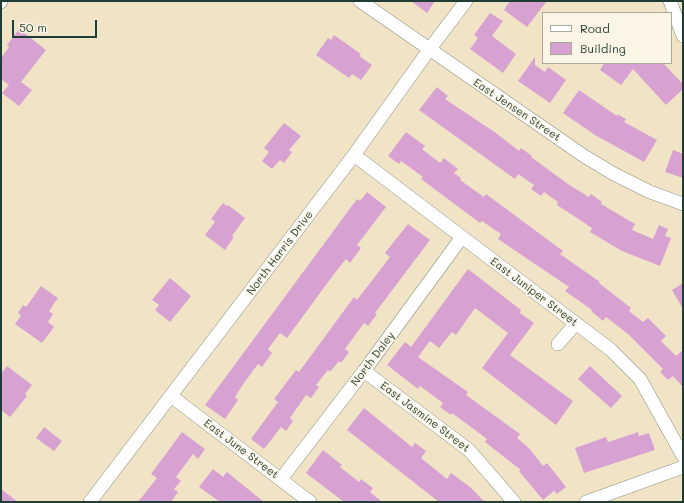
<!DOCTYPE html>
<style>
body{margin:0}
#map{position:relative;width:684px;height:503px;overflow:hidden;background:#f1e4c6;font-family:Mali,sans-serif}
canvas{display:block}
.frame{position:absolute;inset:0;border:2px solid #1f3d34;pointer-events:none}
.legend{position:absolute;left:542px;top:12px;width:130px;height:52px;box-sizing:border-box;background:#fcf5e5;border:1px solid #a4ab9e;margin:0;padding:5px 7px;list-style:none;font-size:12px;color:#1f3d34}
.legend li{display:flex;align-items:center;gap:8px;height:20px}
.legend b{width:20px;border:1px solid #a4ab9e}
.scale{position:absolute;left:12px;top:20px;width:85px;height:18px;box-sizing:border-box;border:2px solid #1f3d34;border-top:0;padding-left:5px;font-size:12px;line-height:14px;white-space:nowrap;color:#1f3d34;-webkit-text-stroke:3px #fcf5e5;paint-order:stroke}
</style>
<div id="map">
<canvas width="684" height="503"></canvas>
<div class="frame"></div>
<ul class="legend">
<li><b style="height:5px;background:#fff"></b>Road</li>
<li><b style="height:11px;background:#d7a2d2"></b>Building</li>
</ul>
<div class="scale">50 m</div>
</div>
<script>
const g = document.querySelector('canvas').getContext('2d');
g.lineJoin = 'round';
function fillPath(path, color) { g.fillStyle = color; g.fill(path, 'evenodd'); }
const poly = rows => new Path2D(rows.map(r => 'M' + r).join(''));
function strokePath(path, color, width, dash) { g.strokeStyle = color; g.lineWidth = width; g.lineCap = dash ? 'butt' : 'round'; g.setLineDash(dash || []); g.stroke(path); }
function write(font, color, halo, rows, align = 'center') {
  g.font = font + ' Mali,sans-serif'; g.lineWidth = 3; g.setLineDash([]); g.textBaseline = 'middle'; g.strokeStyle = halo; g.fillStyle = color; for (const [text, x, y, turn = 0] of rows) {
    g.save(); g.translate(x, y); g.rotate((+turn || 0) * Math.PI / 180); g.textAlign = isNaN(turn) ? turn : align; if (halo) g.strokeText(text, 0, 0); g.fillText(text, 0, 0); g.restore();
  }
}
fillPath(poly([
 [411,1,435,1,427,13],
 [510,1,547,1,527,27,504,10],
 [490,13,503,21,492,36,516,54,503,73,470,49,478,38,474,35],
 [19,29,46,50,21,82,32,90,19,106,2,93,9,85,1,79,1,58,9,47,7,45],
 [334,35,361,54,359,56,372,65,361,80,352,74,349,78,316,55,328,38,331,40],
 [535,57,535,65,545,72,548,67,566,80,550,103,518,81],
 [604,63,663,63,683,84,683,89,666,105,633,69,621,85,600,70],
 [437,87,448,96,445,99,496,133,519,151,521,148,532,156,531,157,568,184,589,197,591,194,602,202,601,204,635,224,632,230,653,239,659,225,668,229,665,236,671,238,660,266,622,251,590,232,592,228,557,205,558,202,544,192,541,196,531,189,534,185,518,174,515,179,419,110],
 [579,90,617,116,617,114,626,119,624,122,657,140,644,162,595,135,563,113],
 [284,123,301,136,289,150,292,152,284,163,280,160,272,169,262,161,269,152,264,148],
 [406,132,425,146,422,149,440,163,444,158,458,169,454,173,461,178,460,180,484,197,486,194,563,251,560,254,600,282,599,283,631,308,629,311,643,322,648,318,666,336,661,341,676,356,683,350,683,387,673,376,668,380,660,372,663,369,628,334,606,317,603,321,591,311,592,310,565,291,569,287,498,239,501,234,482,221,480,223,421,179,423,177,401,161,399,164,388,156],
 [673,150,683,154,683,178,665,172],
 [367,192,386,207,357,245,361,248,350,263,346,259,334,274,287,338,280,333,268,349,272,353,262,367,258,364,244,383,235,397,238,400,225,419,205,405,357,199,360,201],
 [223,203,227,206,228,205,245,218,232,236,234,237,225,250,205,235,215,222,211,219],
 [408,224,430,240,375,313,377,314,368,326,364,323,345,349,349,352,341,363,339,361,330,372,328,370,316,385,319,387,311,398,306,395,290,418,293,421,286,431,281,427,264,449,251,439,278,402,274,399,296,370,299,372,354,297,357,300,390,257,385,253],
 [468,269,521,310,520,313,534,323,510,355,573,401,556,425,482,368,508,333,475,308,456,335,452,332,439,348,430,341,418,357,468,392,466,395,520,434,517,438,529,448,543,466,547,463,566,487,557,494,554,491,543,500,519,471,521,470,485,442,487,439,452,413,451,415,440,407,443,403,420,386,418,389,387,365,405,342,411,347],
 [170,278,191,296,170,322,155,310,159,305,152,300],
 [683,283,683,309,672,290],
 [41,286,58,298,49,311,53,314,48,322,54,327,42,343,15,324,21,316,18,313,23,305,26,307],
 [7,366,32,385,25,394,27,396,10,417,1,410,1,374],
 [590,366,622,396,611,408,578,379],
 [364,408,412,447,415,443,426,451,421,458,447,479,451,473,470,487,485,502,439,502,347,430],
 [44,427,62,441,54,451,36,438],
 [182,432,205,449,198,459,193,454,176,477,181,481,174,489,178,492,171,502,138,502,157,478,151,474],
 [638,432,639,436,649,433,655,450,584,473,575,448,606,437,608,442],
 [323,450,342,465,340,467,359,482,361,479,373,488,370,492,382,502,344,502,306,473],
 [213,469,223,477,227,472,264,502,220,502,199,487],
 [1,489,18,502,1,502]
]), '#d7a2d2');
const minor = poly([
 [360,1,584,156,614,174,650,192,683,204],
 [670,1,683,36],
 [1,2,1,1],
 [354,155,611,350,640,379,683,456],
 [558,344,576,323],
 [364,371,469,450,514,502],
 [171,396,310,502],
 [281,479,364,371,462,237],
 [90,502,354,155,429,50,466,1],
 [586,502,683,467]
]);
strokePath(minor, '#88907d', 14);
strokePath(minor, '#fff', 13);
write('11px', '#1f3d34', '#fcf5e5', [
 ["East Jensen Street",517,110,34],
 ["North Harris Drive",280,253,-53],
 ["East Juniper Street",534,292,37],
 ["North Daley",373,359,-53],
 ["East Jasmine Street",425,417,37],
 ["East June Street",241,449,37]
]);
</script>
